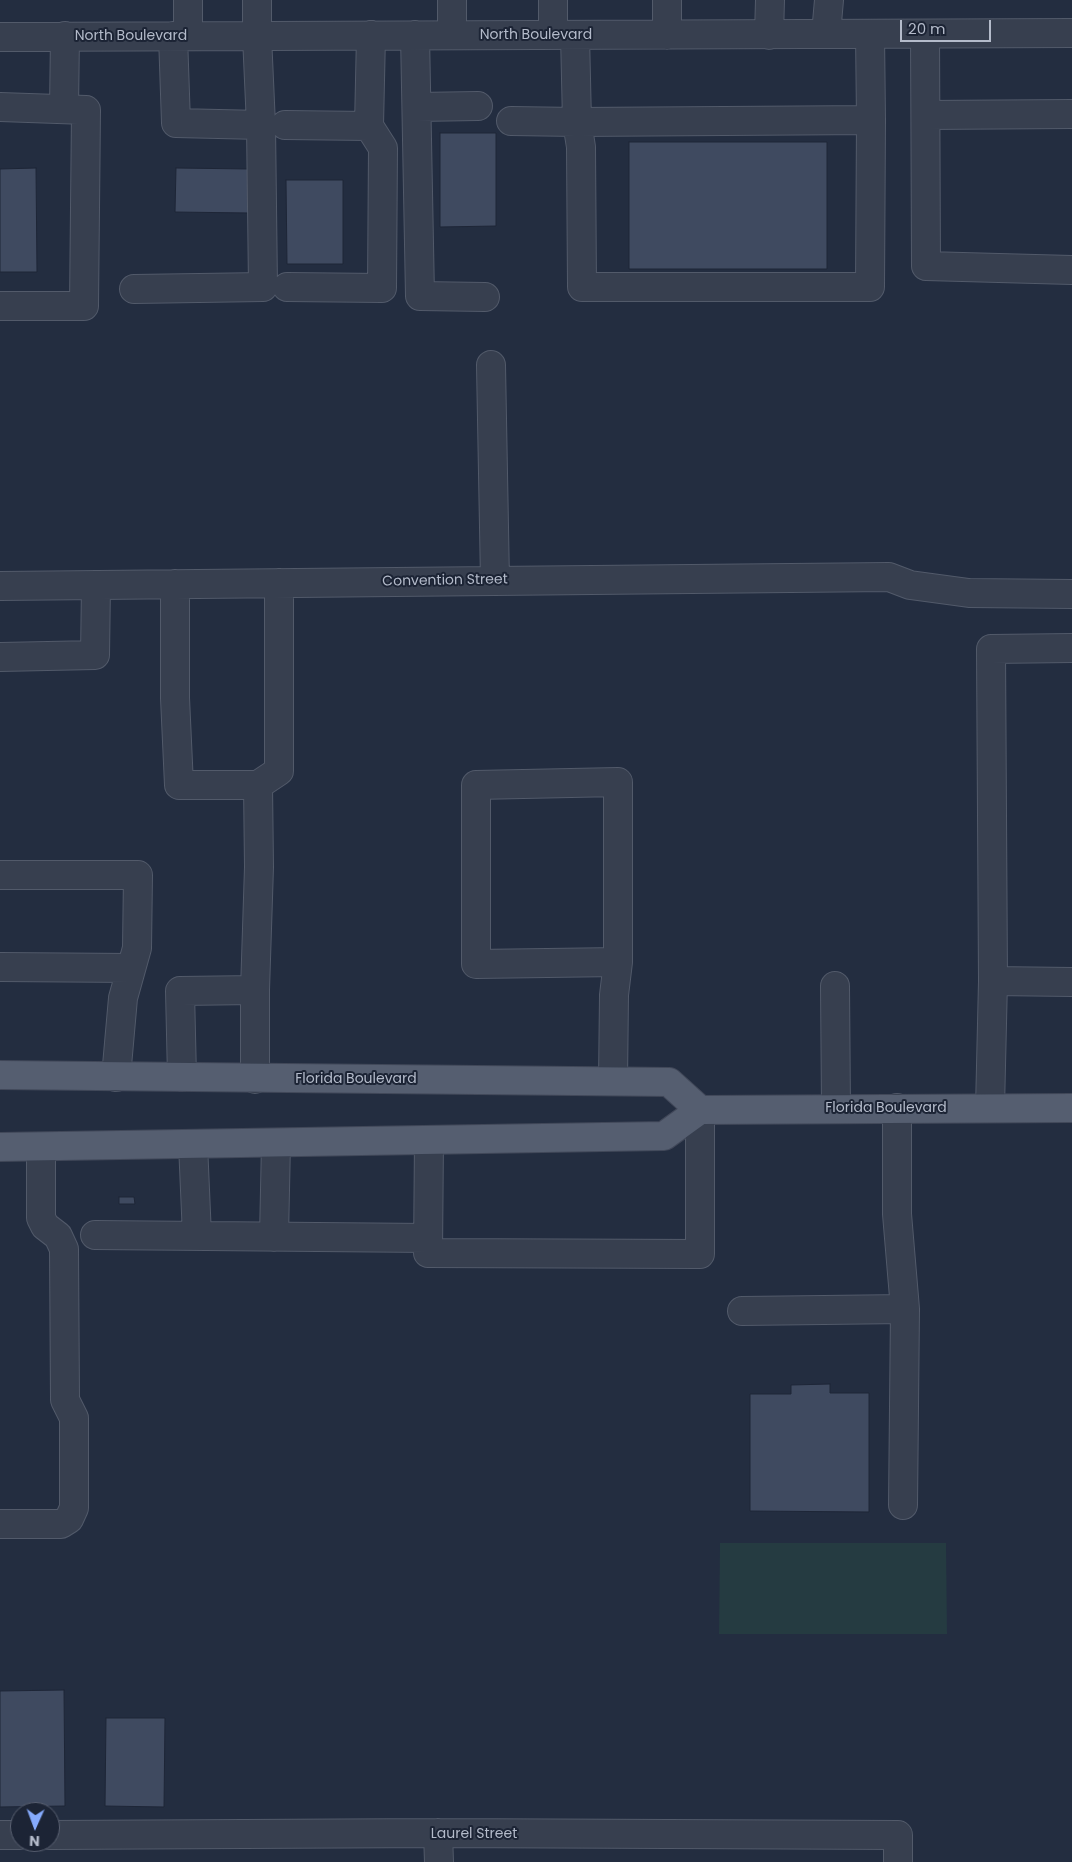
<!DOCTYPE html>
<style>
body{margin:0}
#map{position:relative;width:1072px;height:1862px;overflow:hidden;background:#232d40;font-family:Poppins,sans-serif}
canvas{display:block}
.north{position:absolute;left:10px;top:1802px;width:50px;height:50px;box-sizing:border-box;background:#1c2435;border:1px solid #596071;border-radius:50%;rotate:182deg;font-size:14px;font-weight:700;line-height:20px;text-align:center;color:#b4bbca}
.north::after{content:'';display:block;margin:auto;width:18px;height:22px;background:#86abfd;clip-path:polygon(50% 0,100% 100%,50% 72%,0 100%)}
.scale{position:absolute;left:900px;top:20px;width:91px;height:22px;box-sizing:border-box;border:2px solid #b4bbca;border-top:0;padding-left:6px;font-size:15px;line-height:18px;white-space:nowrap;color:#b4bbca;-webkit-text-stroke:4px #1c2435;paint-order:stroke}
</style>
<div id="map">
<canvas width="1072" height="1862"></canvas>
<div class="north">N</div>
<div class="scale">20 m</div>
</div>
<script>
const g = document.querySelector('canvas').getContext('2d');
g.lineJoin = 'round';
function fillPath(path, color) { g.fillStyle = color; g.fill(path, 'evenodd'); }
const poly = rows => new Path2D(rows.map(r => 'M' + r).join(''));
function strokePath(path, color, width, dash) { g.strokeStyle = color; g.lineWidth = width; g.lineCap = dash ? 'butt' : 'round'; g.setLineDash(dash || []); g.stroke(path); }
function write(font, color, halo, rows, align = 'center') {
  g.font = font + ' Poppins,sans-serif'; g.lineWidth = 4; g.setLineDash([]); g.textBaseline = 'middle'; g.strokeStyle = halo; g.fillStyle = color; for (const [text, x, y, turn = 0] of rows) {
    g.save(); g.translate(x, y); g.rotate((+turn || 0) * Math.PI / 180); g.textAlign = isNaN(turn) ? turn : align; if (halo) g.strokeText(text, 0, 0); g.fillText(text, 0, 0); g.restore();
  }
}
fillPath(poly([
 [720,1543,946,1543,947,1634,719,1634]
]), '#253b41');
const building = poly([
 [440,133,496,133,496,226,440,227,440,133],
 [629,142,827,142,827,269,629,269,629,142],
 [36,168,37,272,0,272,0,169,36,168],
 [176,168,249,169,249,213,175,212,176,168],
 [286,180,343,180,343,264,287,264,286,180],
 [119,1197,134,1197,135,1204,119,1204,119,1197],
 [830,1384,830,1393,869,1393,869,1512,750,1511,750,1394,791,1394,791,1385,830,1384],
 [64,1690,65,1806,0,1807,0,1691,64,1690],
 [106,1718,165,1718,164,1807,105,1806,106,1718]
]);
fillPath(building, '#3f4a60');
strokePath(building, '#1e2637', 1);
const minor = poly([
 [188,0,188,36],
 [826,34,829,0],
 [925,34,926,266,1072,270],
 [415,35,420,296,485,297],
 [452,35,452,0],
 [553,35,553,0],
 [575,35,577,122,581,147,582,287,870,287,871,120,870,34],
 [667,35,667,0],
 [769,35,770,0],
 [173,36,176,123,261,125,257,36,257,0],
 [0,37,1072,33],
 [0,107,86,110,84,306,0,306],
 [417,107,478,106],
 [64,109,65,36],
 [926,115,1072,114],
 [511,121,577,122,871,120],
 [285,125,369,126,371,35],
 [287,287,382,288,383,148,369,126],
 [134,289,263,287,261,125],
 [491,365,495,581],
 [175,584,175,698,179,785,258,785,259,867,255,990,255,1079],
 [0,586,889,577,910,585,969,593,1072,594],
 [0,657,95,655,96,585],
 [258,785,279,771,279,583],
 [0,875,138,875,137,948,123,998,116,1077],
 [0,967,131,968],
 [993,981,991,649,1072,648],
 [835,986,836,1109],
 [182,1077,180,991,255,990],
 [613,1081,614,995,618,962,618,782,476,785,476,964,618,962],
 [897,1108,897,1214,905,1309,903,1505],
 [990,1108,993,981,1072,982],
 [429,1140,428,1253,700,1254,700,1110],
 [193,1144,197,1236],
 [95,1235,428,1238],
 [274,1237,276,1143],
 [742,1311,905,1309],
 [0,1524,61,1524,69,1519,74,1508,74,1418,65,1400,64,1249,58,1236,45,1226,41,1218,41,1147],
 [438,1833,439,1862],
 [0,1835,20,1835],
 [50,1835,438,1833,898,1835,898,1862]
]);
const major = poly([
 [0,1075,669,1082,700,1110],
 [0,1147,664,1136,700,1110,1072,1108]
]);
strokePath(minor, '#525a6a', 30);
strokePath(major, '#414859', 30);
strokePath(minor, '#373f4f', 28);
strokePath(major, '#555e70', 28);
write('14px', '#b4bbca', '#1c2435', [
 ["North Boulevard",536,35],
 ["North Boulevard",131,36],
 ["Convention Street",445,581,-1],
 ["Florida Boulevard",356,1079],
 ["Florida Boulevard",886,1108],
 ["Laurel Street",474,1834]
]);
</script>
